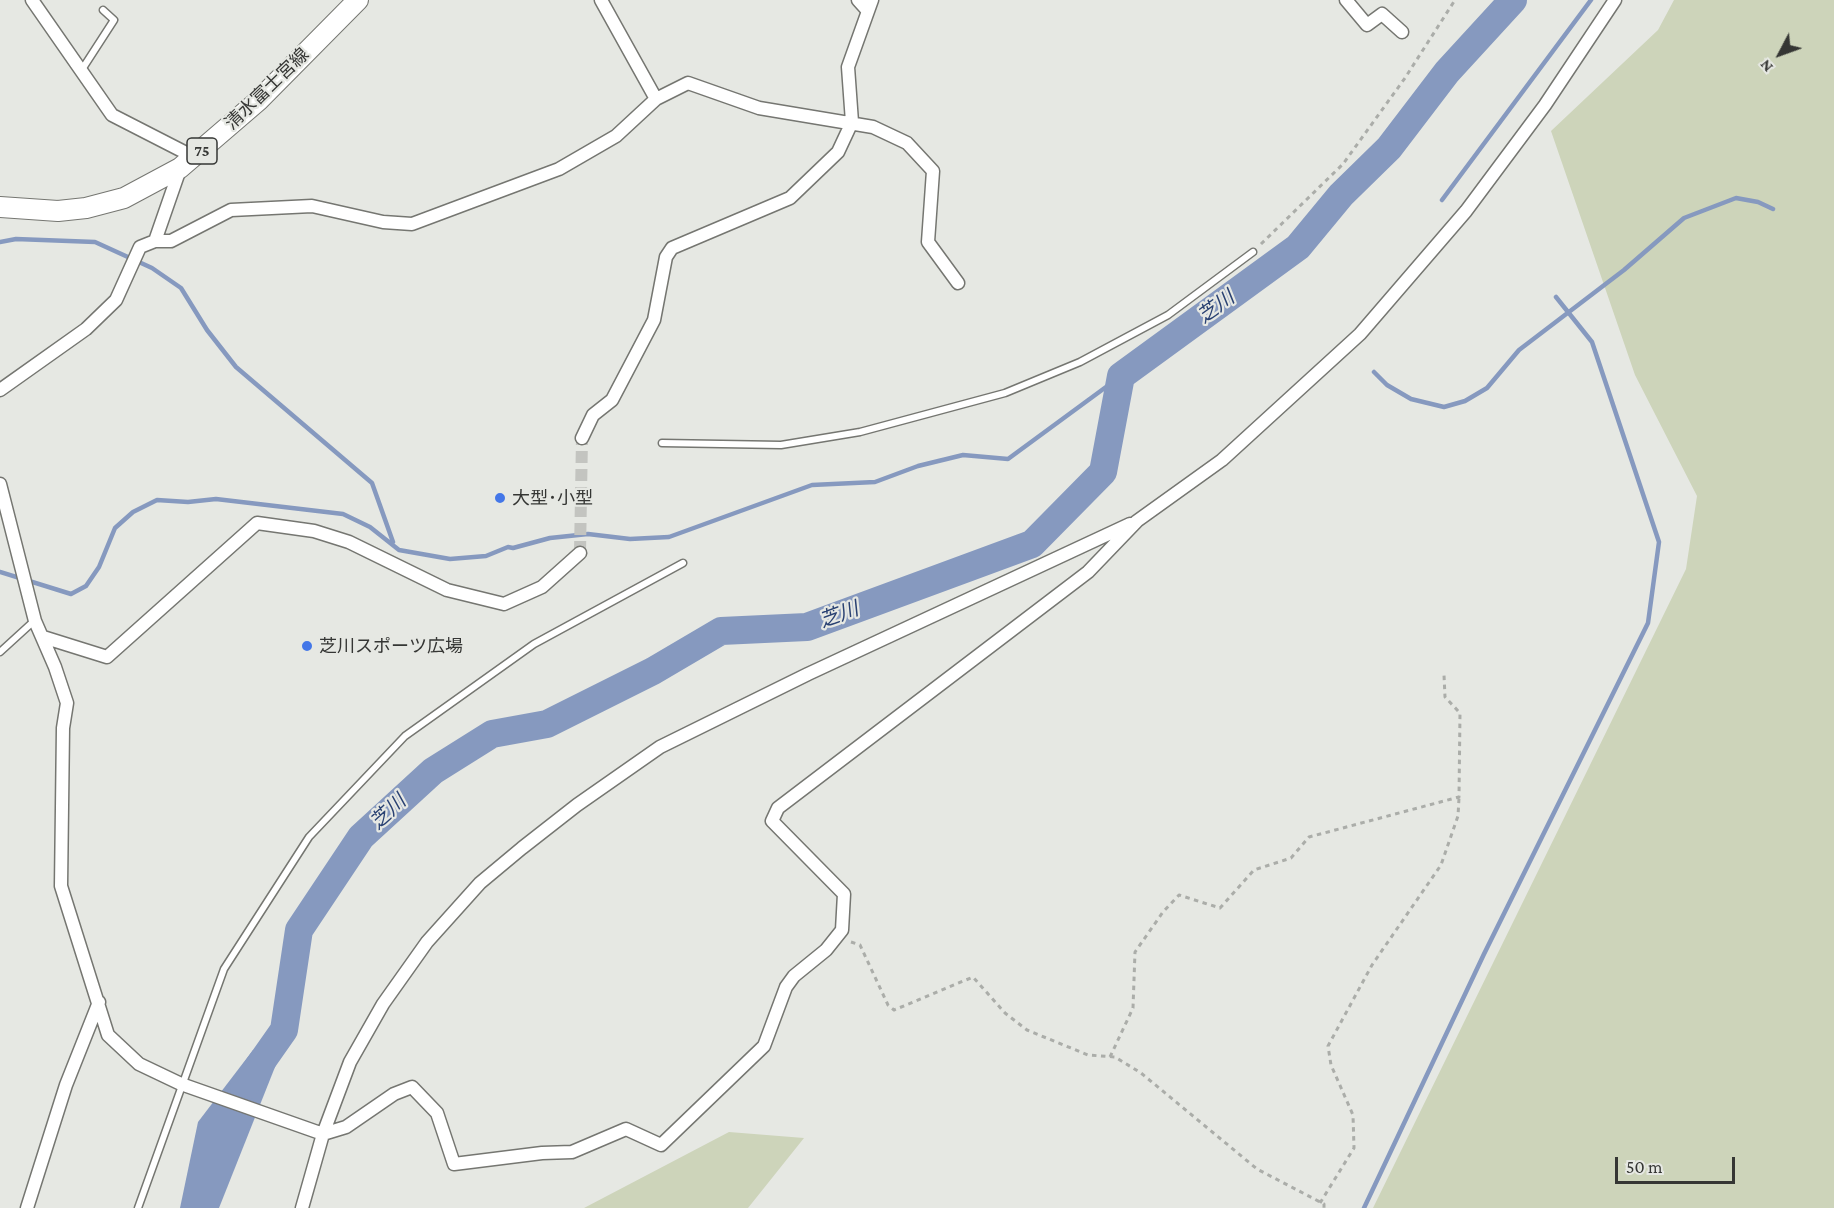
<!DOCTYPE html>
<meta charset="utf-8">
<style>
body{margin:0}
#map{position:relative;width:1834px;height:1208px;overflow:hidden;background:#e6e8e3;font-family:"Crimson Pro",serif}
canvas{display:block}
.north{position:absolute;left:1750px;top:24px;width:60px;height:60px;-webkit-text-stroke:4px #e6e8e3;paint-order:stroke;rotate:229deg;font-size:16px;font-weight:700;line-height:24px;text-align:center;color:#353634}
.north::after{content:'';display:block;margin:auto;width:21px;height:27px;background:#353634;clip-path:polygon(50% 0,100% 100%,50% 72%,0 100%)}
.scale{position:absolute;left:1615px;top:1157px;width:120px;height:27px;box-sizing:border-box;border:3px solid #353634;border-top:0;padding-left:8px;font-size:18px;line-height:21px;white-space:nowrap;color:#353634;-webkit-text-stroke:4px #e6e8e3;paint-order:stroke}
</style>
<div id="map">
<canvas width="1834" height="1208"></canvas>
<div class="north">N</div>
<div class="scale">50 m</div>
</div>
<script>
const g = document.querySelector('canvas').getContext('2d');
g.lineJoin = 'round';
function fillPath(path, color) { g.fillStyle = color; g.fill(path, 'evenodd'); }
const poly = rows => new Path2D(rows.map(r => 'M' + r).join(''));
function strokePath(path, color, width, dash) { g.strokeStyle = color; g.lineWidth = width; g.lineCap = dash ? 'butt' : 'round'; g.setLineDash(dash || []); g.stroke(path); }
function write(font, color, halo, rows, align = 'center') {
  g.font = font + ' "Crimson Pro","Noto Sans JP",serif'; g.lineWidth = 4.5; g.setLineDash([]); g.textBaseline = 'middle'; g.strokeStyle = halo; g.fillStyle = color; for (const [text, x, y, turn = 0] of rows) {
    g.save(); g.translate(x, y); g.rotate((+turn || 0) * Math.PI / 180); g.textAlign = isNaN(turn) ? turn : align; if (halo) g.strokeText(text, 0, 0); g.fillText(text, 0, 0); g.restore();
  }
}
fillPath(poly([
 [1674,0,1834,0,1834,1208,1373,1208,1686,569,1697,496,1635,375,1551,131,1658,30],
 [729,1132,804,1138,748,1208,584,1208]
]), '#cdd4ba');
fillPath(poly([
 [253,1050,277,1062,219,1208,180,1208,198,1122]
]), '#8699bf');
strokePath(poly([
 [1499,14,1500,0],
 [1442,200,1591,0],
 [0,242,16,239,95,242,152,268,181,288,207,330,236,367,372,483,393,542],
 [1374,372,1387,385,1411,399,1444,407,1465,401,1487,388,1519,350,1624,270,1684,218,1736,198,1758,202,1773,209],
 [0,572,71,594,86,586,99,567,115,528,133,512,157,500,188,502,216,499,343,514,370,527,399,550,450,559,486,556,508,547,513,548,550,538,588,534,630,539,669,537,812,485,875,482,918,466,963,455,1008,459,1121,376],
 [1364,1208,1484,954,1648,623,1659,542,1592,342,1556,297]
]), '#8699bf', 4.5);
strokePath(poly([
 [244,1087,284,1030,299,930,361,837,433,771,492,734,547,724,653,671,721,631,807,627,1032,544,1103,472,1121,376,1298,247,1341,195,1389,148,1447,72,1513,0]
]), '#8699bf', 28);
strokePath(poly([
 [580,553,582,438]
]), '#c3c4c0', 12, [12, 6]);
const service = poly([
 [81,71,114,20,103,10],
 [662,443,781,445,860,432,1005,393,1080,362,1168,315,1253,252],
 [0,652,34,621],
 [138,1208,224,969,309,837,405,736,534,644,683,563]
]);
const minor = poly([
 [32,0,112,115,194,157],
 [601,0,656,99],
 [858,0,867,10],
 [1346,0,1367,25,1382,14,1402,32],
 [155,241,171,241,231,210,312,206,383,222,412,224,559,169,616,136,656,99,688,83,759,108,873,127,907,143,933,171,928,242,958,283],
 [0,390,86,329,116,300,140,247,155,241,180,169],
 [582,438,593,415,612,400,654,320,666,257,672,248,790,198,838,152,852,122,848,67,872,0],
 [0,484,35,621,55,667,67,703,63,728,61,886,108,1035,139,1064,181,1084,323,1134,346,1127,394,1094,412,1087,437,1113,454,1164,542,1153,572,1152,626,1129,661,1145,764,1046,786,987,794,976,826,950,842,930,844,894,772,821,778,808,1088,572,1137,521,1222,460,1360,334,1466,211,1545,105,1615,0],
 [43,637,107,657,257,523,314,531,349,542,447,590,504,604,542,587,580,553],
 [27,1208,66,1085,99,1002],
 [302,1208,323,1134,350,1062,383,1004,427,942,480,883,522,848,577,805,660,747,808,674,1130,524]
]);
const primary = poly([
 [0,207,58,211,86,208,124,198,180,168,258,101,358,0]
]);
strokePath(service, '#757671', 9);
strokePath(minor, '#757671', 15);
strokePath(primary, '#757671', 22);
strokePath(poly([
 [1261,244,1343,164,1405,78,1455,0],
 [851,942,860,945,888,1005,894,1010,973,977,1005,1013,1027,1030,1088,1055,1115,1057,1141,1073,1257,1169,1324,1204,1324,1208],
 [1110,1057,1133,1008,1135,952,1163,912,1179,895,1220,908,1254,870,1291,858,1309,837,1459,797,1460,713,1445,697,1444,675],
 [1320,1203,1354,1148,1353,1115,1331,1065,1328,1046,1372,965,1441,865,1458,816,1459,798]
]), '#abada9', 3, [4.5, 4.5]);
strokePath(service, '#fff', 6);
strokePath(minor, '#fff', 12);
strokePath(primary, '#fff', 20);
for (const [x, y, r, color] of [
 [500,498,6,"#4477e8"],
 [307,646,6,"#4477e8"]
]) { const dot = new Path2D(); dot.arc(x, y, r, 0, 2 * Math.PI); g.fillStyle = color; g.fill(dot); strokePath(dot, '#e6e8e3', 2); }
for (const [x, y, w] of [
 [202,151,30]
]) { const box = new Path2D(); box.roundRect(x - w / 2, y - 13, w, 26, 4.5); g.fillStyle = '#e6e8e3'; g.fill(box); strokePath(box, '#353634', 1.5); }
write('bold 16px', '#353634', null, [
 ["75",202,151]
]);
write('18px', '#353634', '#e6e8e3', [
 ["清水富士宮線",267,89,-44]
]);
write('18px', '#353634', '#e6e8e3', [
 ["大型･小型",512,498],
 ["芝川スポーツ広場",319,646]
], 'left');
write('italic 20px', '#294172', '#e6e8e3', [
 ["芝川",1216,307,-36],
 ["芝川",839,615,-20],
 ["芝川",388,812,-43]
]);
</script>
